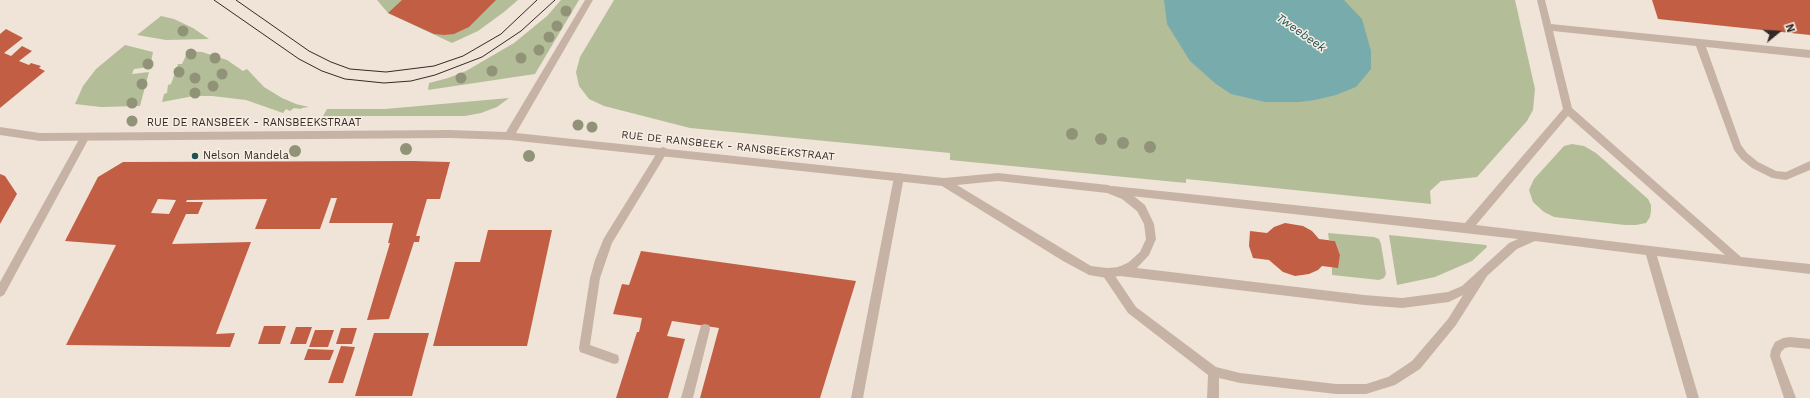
<!DOCTYPE html>
<style>
body{margin:0}
#map{position:relative;width:1810px;height:398px;overflow:hidden;background:#f0e4d8;font-family:"Work Sans",sans-serif}
canvas{display:block}
.north{position:absolute;left:1758px;top:12px;width:40px;height:40px;-webkit-text-stroke:3px #f8eee4;paint-order:stroke;rotate:72deg;font-size:11px;font-weight:700;line-height:16px;text-align:center;color:#332a26}
.north::after{content:'';display:block;margin:auto;width:14px;height:18px;background:#332a26;clip-path:polygon(50% 0,100% 100%,50% 72%,0 100%)}
</style>
<div id="map">
<canvas width="1810" height="398"></canvas>
<div class="north">N</div>
</div>
<script>
const g = document.querySelector('canvas').getContext('2d');
g.lineJoin = 'round';
function fillPath(path, color) { g.fillStyle = color; g.fill(path, 'evenodd'); }
const poly = rows => new Path2D(rows.map(r => 'M' + r).join(''));
function strokePath(path, color, width, dash) { g.strokeStyle = color; g.lineWidth = width; g.lineCap = dash ? 'butt' : 'round'; g.setLineDash(dash || []); g.stroke(path); }
function write(font, color, halo, rows, align = 'center') {
  g.font = font + ' "Work Sans",sans-serif'; g.lineWidth = 3; g.setLineDash([]); g.textBaseline = 'middle'; g.strokeStyle = halo; g.fillStyle = color; for (const [text, x, y, turn = 0] of rows) {
    g.save(); g.translate(x, y); g.rotate((+turn || 0) * Math.PI / 180); g.textAlign = isNaN(turn) ? turn : align; if (halo) g.strokeText(text, 0, 0); g.fillText(text, 0, 0); g.restore();
  }
}
fillPath(poly([
 [377,0,518,0,504,12,478,31,452,43,388,13],
 [561,0,579,0,535,74,428,90,429,83,448,78,466,71,514,43,547,16],
 [614,0,1515,0,1535,89,1533,110,1527,121,1477,177,1441,181,1430,191,1431,204,1186,179,1186,183,950,160,950,153,690,128,604,106,589,99,579,86,576,72,580,57],
 [161,16,174,19,193,28,209,39,166,40,137,35],
 [125,45,153,52,150,67,134,69,132,74,149,72,140,106,101,107,75,104,83,86,96,69],
 [188,51,202,52,227,60,243,71,247,69,264,87,282,98,296,104,309,107,302,108,301,109,294,108,290,111,286,109,283,113,246,100,212,96,194,96,162,102,164,94,167,93,168,85,171,84,178,64,182,64],
 [509,98,497,107,481,113,465,116,323,116,327,109,385,109],
 [1572,144,1584,146,1596,153,1648,199,1651,205,1651,211,1650,217,1646,223,1636,225,1625,225,1554,217,1544,212,1533,202,1529,190,1534,179,1564,146],
 [1328,233,1374,237,1379,239,1381,244,1386,274,1384,278,1379,280,1332,275,1332,267,1338,263,1340,255,1335,241,1329,240],
 [1389,235,1486,245,1487,247,1472,261,1435,277,1397,285]
]), '#b3be99');
fillPath(poly([
 [1164,0,1344,0,1362,19,1371,51,1371,69,1356,87,1336,95,1315,100,1299,102,1265,102,1231,94,1216,84,1190,61,1167,24]
]), '#78abac');
fillPath(poly([
 [402,0,496,0,469,27,454,34,444,35,434,34,388,13],
 [1652,0,1810,0,1810,35,1658,19],
 [6,29,23,38,4,53,11,56,22,46,32,51,19,61,29,65,31,63,41,66,39,68,45,71,0,108,0,34],
 [413,161,450,162,440,199,427,199,416,236,420,236,419,242,414,242,389,319,367,320,390,243,388,243,393,223,329,223,337,198,331,198,320,229,255,229,267,199,187,200,186,202,203,202,198,214,186,214,172,244,251,242,216,334,235,333,230,347,66,345,116,245,65,241,98,177,123,162],
 [158,199,176,200,169,214,151,213],
 [0,174,5,176,17,194,0,224],
 [1285,223,1303,226,1312,231,1319,239,1335,241,1340,255,1338,268,1322,266,1318,270,1309,274,1295,276,1283,272,1269,260,1253,258,1249,246,1250,231,1267,233,1274,227],
 [488,230,552,230,527,346,433,346,455,262,480,262],
 [641,251,856,281,820,398,700,398,719,328,672,321,667,336,685,339,668,398,616,398,637,332,639,332,642,318,613,314,622,284,629,285],
 [264,326,286,326,280,344,258,344],
 [296,327,312,327,306,344,290,344],
 [341,328,357,328,352,344,336,344],
 [315,330,334,330,328,347,309,347],
 [374,333,429,333,412,396,355,396],
 [341,346,355,347,343,383,328,383],
 [308,349,334,350,330,360,304,360]
]), '#c25e44');
fillPath(poly([
 [1537,0,1545,0,1551,24,1810,50,1810,58,1706,47,1741,145,1747,153,1758,162,1776,171,1786,172,1810,161,1810,170,1786,180,1772,178,1752,168,1741,159,1734,150,1696,46,1553,31,1572,108,1741,257,1810,264,1810,274,1657,256,1699,398,1687,398,1646,255,1535,241,1517,249,1487,276,1456,325,1420,369,1395,385,1366,394,1336,394,1240,383,1219,378,1219,398,1207,398,1208,375,1128,313,1103,276,1102,273,1103,270,1107,268,1111,270,1136,307,1216,367,1240,373,1336,384,1366,384,1388,377,1412,361,1448,319,1463,295,1449,302,1402,308,1364,305,1120,276,1116,274,1115,271,1116,268,1120,266,1364,295,1402,298,1448,292,1462,286,1509,243,1518,239,1113,194,1109,193,1108,190,1109,187,1113,186,1465,223,1563,109,1537,0],
 [1568,116,1725,255,1476,225,1568,116],
 [663,147,666,148,668,151,612,243,600,278,590,345,618,355,619,359,618,363,614,364,580,352,579,348,590,278,595,260,604,238,660,148,663,147],
 [899,173,902,174,904,177,863,398,851,398,894,177,896,174,899,173],
 [705,324,709,325,710,329,693,398,681,398,700,329,701,325,705,324],
 [1790,337,1810,339,1810,349,1790,347,1785,348,1781,352,1780,356,1796,398,1784,398,1770,356,1771,350,1775,342,1783,338,1790,337]
]), '#c7b3a5');
fillPath(poly([
 [585,0,593,0,516,133,944,178,998,173,1108,185,1130,193,1145,205,1154,224,1156,239,1149,255,1137,268,1120,276,1107,278,1089,275,1063,261,942,186,509,140,450,138,40,141,0,135,0,127,40,133,450,130,506,132,585,0],
 [998,181,1107,193,1122,199,1137,211,1144,224,1146,239,1140,252,1129,262,1119,267,1107,268,1091,266,957,185,998,181]
]), '#c7b3a5');
fillPath(poly([
 [85,133,88,134,90,137,88,140,4,295,0,297,0,282,82,134,85,133]
]), '#c7b3a5');
strokePath(poly([
 [214,0,299,59,322,71,345,79,384,83,411,81,435,75,482,57,521,31,555,0],
 [236,0,309,51,331,62,350,69,386,72,434,66,463,56,501,34,537,0]
]), '#332a26', 1);
g.fillStyle = '#919379';
for (const [x, y, r] of [
 [566,11,5.5],
 [557,26,5.5],
 [183,31,5.5],
 [549,37,5.5],
 [539,50,5.5],
 [191,54,5.5],
 [215,58,5.5],
 [521,58,5.5],
 [148,64,5.5],
 [492,71,5.5],
 [179,72,5.5],
 [222,74,5.5],
 [195,78,5.5],
 [461,78,5.5],
 [142,84,5.5],
 [213,86,5.5],
 [195,93,5.5],
 [132,103,5.5],
 [132,121,5.5],
 [578,125,5.5],
 [592,127,5.5],
 [1072,134,6],
 [1101,139,6],
 [1123,143,6],
 [1150,147,6],
 [406,149,6],
 [295,151,6],
 [529,156,6]
]) { g.beginPath(); g.arc(x, y, r, 0, 2 * Math.PI); g.fill(); }
for (const [x, y, r, color] of [
 [195,156,4,"#1d5153"]
]) { const dot = new Path2D(); dot.arc(x, y, r, 0, 2 * Math.PI); g.fillStyle = color; g.fill(dot); strokePath(dot, '#f8eee4', 1.5); }
write('11px', '#332a26', '#f8eee4', [
 ["RUE DE RANSBEEK - RANSBEEKSTRAAT",254,123],
 ["RUE DE RANSBEEK - RANSBEEKSTRAAT",728,146,6]
]);
write('11px', '#332a26', '#f8eee4', [
 ["Nelson Mandela",203,156]
], 'left');
write('italic 12px', '#1d5153', '#f8eee4', [
 ["Tweebeek",1301,33,35]
]);
</script>
